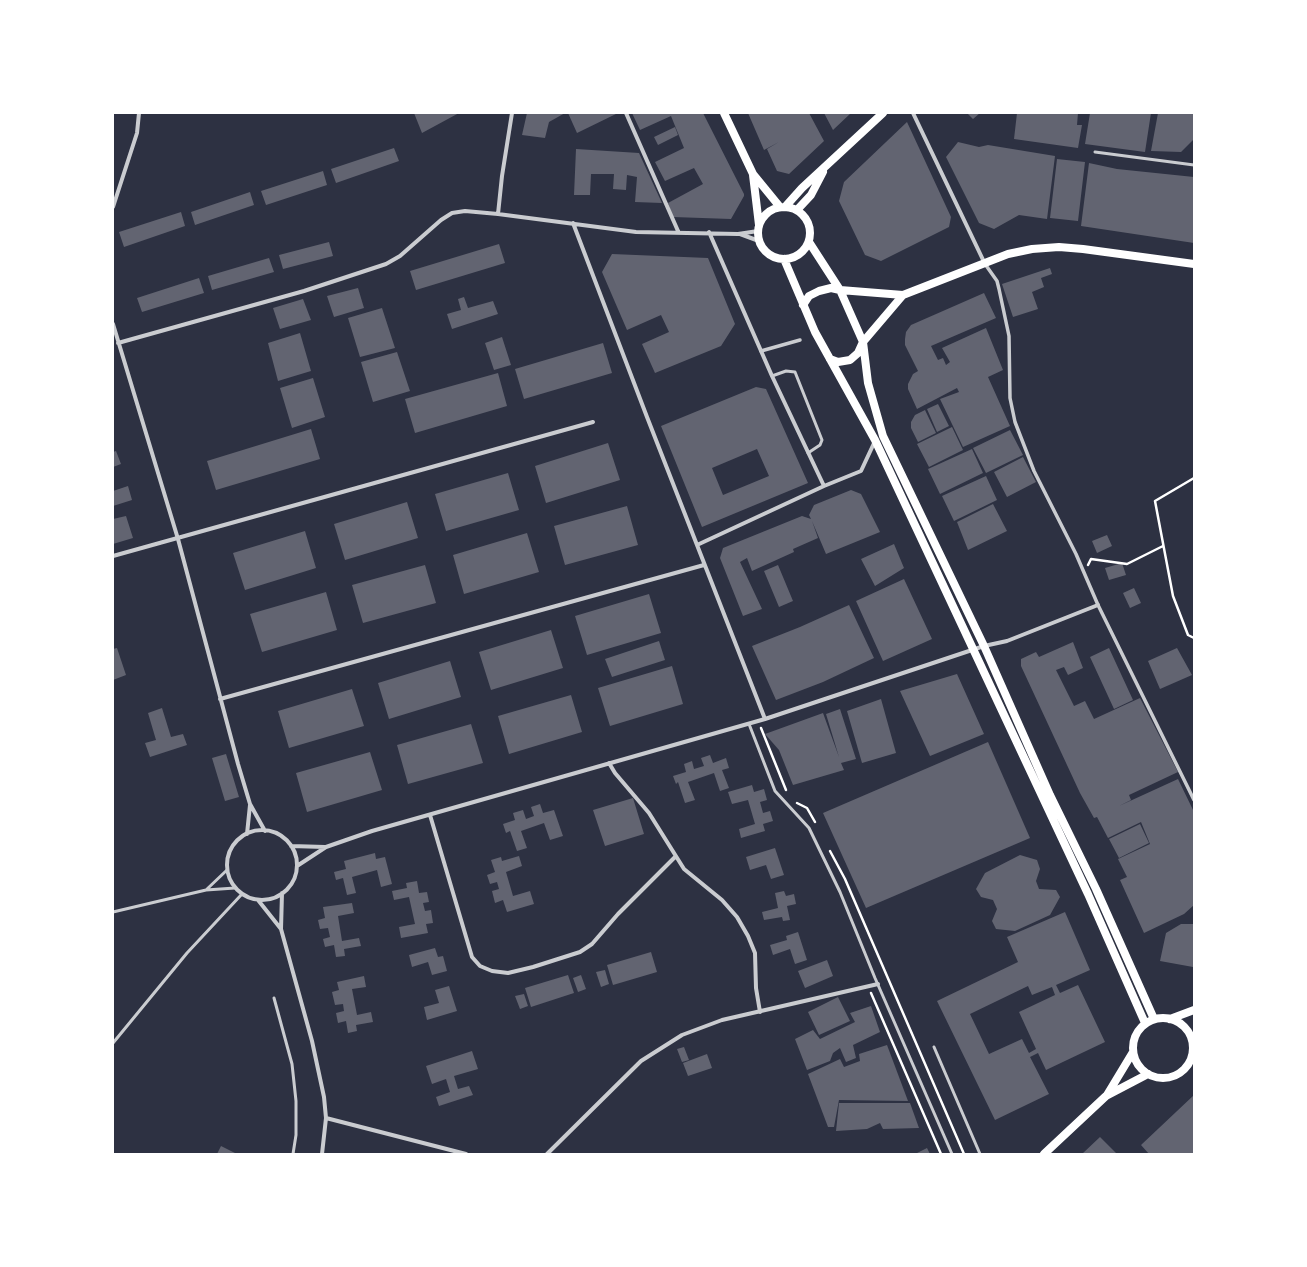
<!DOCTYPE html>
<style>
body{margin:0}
#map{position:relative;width:1307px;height:1267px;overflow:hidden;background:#2d3142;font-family:Overpass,sans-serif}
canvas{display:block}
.frame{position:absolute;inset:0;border:114px solid #fff;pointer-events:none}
</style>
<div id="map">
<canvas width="1307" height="1267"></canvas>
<div class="frame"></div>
</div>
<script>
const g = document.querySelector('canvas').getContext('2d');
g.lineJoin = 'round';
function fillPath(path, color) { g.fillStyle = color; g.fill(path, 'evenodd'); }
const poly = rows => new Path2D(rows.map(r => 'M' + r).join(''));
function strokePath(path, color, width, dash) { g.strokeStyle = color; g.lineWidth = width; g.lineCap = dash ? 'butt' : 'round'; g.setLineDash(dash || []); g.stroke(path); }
fillPath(poly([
 [414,113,459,113,422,133],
 [527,113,565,113,549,122,545,138,522,135],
 [568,113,618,113,577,133],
 [632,113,703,113,744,194,744,196,731,219,673,217,668,203,703,184,694,168,665,181,655,162,684,148,671,116,640,130],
 [748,113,809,113,824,141,789,174,777,171,767,149,779,142,764,150],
 [824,113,851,113,833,130],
 [967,113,980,113,973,119],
 [1017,113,1078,113,1077,125,1082,125,1078,148,1014,139],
 [1090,113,1151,113,1145,152,1085,144],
 [1158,113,1194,113,1194,139,1181,152,1151,151],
 [907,122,951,217,949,227,881,261,865,255,839,201,844,182],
 [675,127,678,135,658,145,654,137],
 [958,142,979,147,988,145,1055,156,1047,219,1019,215,994,229,979,223,946,157],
 [394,148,399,161,336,183,331,169],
 [576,149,639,153,662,203,635,202,637,177,627,175,626,190,613,189,614,174,591,174,590,195,574,195],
 [1057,159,1085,162,1078,221,1050,218],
 [1089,163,1117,169,1194,177,1194,243,1081,226],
 [323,171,327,185,266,205,261,191],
 [250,192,254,205,195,225,191,212],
 [181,212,185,226,124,247,119,232],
 [329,242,333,256,283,269,279,255],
 [499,244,505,263,416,290,410,271],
 [612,254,708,258,735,324,721,346,655,373,642,344,669,332,661,315,627,330,602,272],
 [269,258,274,272,212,290,208,276],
 [1050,268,1052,274,1041,278,1044,287,1032,292,1038,309,1013,317,1002,284],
 [199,278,204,293,142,312,137,298],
 [358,288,364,308,334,317,327,296],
 [984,293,996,318,931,346,938,360,943,358,946,365,950,362,942,348,986,328,1003,370,988,377,1010,426,963,447,940,399,959,392,957,388,917,409,908,389,908,384,913,374,918,371,905,345,905,339,906,332,911,325],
 [464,297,468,308,493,301,498,314,452,329,447,314,461,310,458,299],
 [303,299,311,320,280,329,273,308],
 [382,308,395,348,360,357,348,318],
 [300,333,311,371,278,381,268,343],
 [502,337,511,365,494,370,485,343],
 [603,343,612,373,524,399,515,369],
 [397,352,410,391,373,402,361,362],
 [498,373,507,406,415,433,405,399],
 [313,378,325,417,292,428,280,388],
 [756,387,766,389,808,483,702,527,661,426],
 [757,449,769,476,723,495,712,468],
 [938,404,949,426,937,432,927,409],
 [925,410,936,433,918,442,911,428,911,422,915,415],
 [952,427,963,450,929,467,917,444],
 [311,429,320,459,216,490,207,461],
 [1010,430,1023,455,986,473,973,448],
 [608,443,620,480,546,503,535,466],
 [972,449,983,473,940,494,928,469],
 [116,451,121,464,113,467,113,452],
 [1023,457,1036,482,1007,497,994,472],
 [508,473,519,510,446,531,435,494],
 [986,476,997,500,954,521,942,496],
 [128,486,132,500,113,506,113,491],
 [851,490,861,494,880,532,826,554,812,521,818,538,793,549,794,552,752,571,747,558,740,562,762,609,743,616,720,558,723,548,802,516,811,519,809,515,814,505],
 [407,502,418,538,345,560,334,524],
 [993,504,1007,531,968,550,957,522],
 [627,506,638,545,565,565,554,526],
 [126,516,133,538,113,544,113,519],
 [305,531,316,568,245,590,233,553],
 [527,533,539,572,464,594,453,555],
 [1107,535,1112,546,1097,553,1092,541],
 [894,544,904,568,875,586,861,559],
 [1122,563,1126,575,1109,580,1105,568],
 [425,565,436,603,363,623,352,585],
 [778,565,793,601,779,607,764,571],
 [904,579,932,639,883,661,856,601],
 [1134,588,1141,603,1130,608,1123,593],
 [326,592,337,630,262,652,250,614],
 [649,594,661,633,587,655,575,616],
 [849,605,874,658,823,682,776,700,752,646,800,627],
 [551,630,563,668,491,690,479,652],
 [659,641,665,660,612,677,605,659],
 [1073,642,1083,668,1068,675,1064,667,1056,670,1074,706,1085,701,1094,719,1140,698,1178,772,1129,795,1131,800,1119,806,1178,779,1194,812,1194,905,1184,914,1144,933,1120,880,1127,877,1118,859,1150,844,1141,822,1108,838,1097,817,1094,818,1080,793,1021,666,1021,659,1036,652,1039,657],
 [117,648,126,675,113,680,113,649],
 [1109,648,1133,700,1114,709,1090,657],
 [1177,648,1192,675,1160,689,1148,661],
 [450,661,461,697,389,719,378,683],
 [672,666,683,704,610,726,598,688],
 [957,674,984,734,930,756,900,691],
 [352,689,364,726,289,748,278,711],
 [571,695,582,732,509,754,498,716],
 [881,699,896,753,862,763,847,711],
 [162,708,171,737,183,734,187,745,150,757,145,743,156,740,148,713],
 [840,709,856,759,841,763,844,770,793,785,779,750,765,734,823,713,839,757,826,714],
 [471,724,483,763,408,784,397,745],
 [988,742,1030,838,866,908,823,813],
 [370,752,382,790,307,812,296,773],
 [226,754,239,797,225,801,212,758],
 [710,755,713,763,726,758,729,768,722,770,729,788,720,791,714,773,688,782,695,800,685,803,678,782,676,784,673,776,686,772,684,764,692,761,694,769,704,766,701,758],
 [752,785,754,792,764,789,767,800,760,802,763,813,770,811,773,821,763,824,765,831,741,838,739,829,755,824,748,800,732,804,728,792],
 [633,798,644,834,605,846,593,810],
 [540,804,543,813,554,810,563,836,550,840,544,823,521,831,527,848,517,851,510,831,506,833,503,824,515,820,513,813,523,810,526,819,534,816,531,807],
 [1140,824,1149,843,1119,858,1109,839],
 [775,848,784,875,771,879,766,865,750,870,746,857],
 [375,853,376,859,385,857,392,884,381,887,377,870,352,877,356,893,347,895,343,878,336,880,334,872,346,869,344,861],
 [1020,855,1037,860,1040,869,1036,881,1039,889,1056,890,1060,897,1050,915,1015,931,996,929,992,921,997,909,993,900,981,897,976,889,985,873],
 [519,856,522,866,506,872,513,896,530,891,534,904,507,912,503,900,495,903,492,891,499,889,497,882,490,884,487,875,495,872,491,860,501,857,502,861],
 [417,881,419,893,427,892,429,902,423,903,425,911,431,910,433,923,426,924,428,933,401,938,399,927,415,924,409,897,394,900,392,891,407,888,406,883],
 [784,891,786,896,794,894,796,904,787,906,790,920,783,921,782,917,764,920,762,912,778,908,775,893],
 [352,903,354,913,338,916,342,941,359,938,361,946,344,949,345,956,336,957,334,945,325,947,323,939,330,937,328,928,320,929,318,920,325,918,323,907],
 [1065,912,1090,970,1056,985,1060,993,1078,985,1105,1042,1046,1070,1038,1053,1030,1057,1049,1094,995,1120,937,1001,1018,962,1007,937],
 [1028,986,1032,995,1052,987,1055,995,1019,1012,1036,1049,1029,1053,1022,1039,989,1054,970,1014],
 [1181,924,1194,924,1193,967,1160,961,1166,933],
 [798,932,807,960,795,964,790,949,773,955,770,945,787,940,786,936],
 [435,948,438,957,443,956,447,971,432,975,428,962,412,967,409,955],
 [651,952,657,972,613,985,607,965],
 [827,960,833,976,805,988,798,971],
 [605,970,609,984,601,987,596,972],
 [568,975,574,993,531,1007,525,988],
 [581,975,586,989,578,992,573,978],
 [364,976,366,987,352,989,357,1015,371,1012,373,1022,356,1025,357,1031,348,1033,346,1021,338,1023,336,1013,344,1011,343,1004,335,1005,332,992,339,990,337,982],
 [449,986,457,1011,427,1020,424,1007,439,1003,435,990],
 [524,994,528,1006,520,1009,515,996],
 [838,997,850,1021,819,1035,808,1012],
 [871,1006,880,1032,853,1045,856,1058,846,1062,840,1048,833,1053,830,1061,807,1070,795,1039,813,1030,820,1039,855,1022,850,1013],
 [887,1045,908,1101,839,1100,834,1127,828,1127,808,1074,840,1059,844,1067,860,1061,859,1054],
 [684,1047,689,1060,682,1062,677,1049],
 [472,1051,478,1069,454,1076,458,1089,469,1086,473,1095,439,1106,436,1097,450,1092,446,1079,432,1084,426,1066],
 [707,1054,712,1068,688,1076,683,1063],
 [1194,1095,1194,1154,1149,1154,1141,1145],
 [839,1103,910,1103,919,1128,883,1129,880,1123,867,1129,836,1131],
 [1100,1137,1117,1154,1082,1154],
 [221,1146,237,1154,217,1154],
 [927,1148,930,1154,915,1154]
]), '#626471');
strokePath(poly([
 [1194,478,1155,501,1173,596,1188,635,1194,638],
 [1088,565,1091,559,1127,564,1163,546],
 [761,728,786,790],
 [797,803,807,808,815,822],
 [830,851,845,879,964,1154],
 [871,993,941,1154]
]), '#fff', 2.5);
strokePath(poly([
 [1095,152,1194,165],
 [772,376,786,371,795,372,822,440,820,445,808,453],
 [749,724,775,791,809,828,840,892,875,978,952,1154],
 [206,890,227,870],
 [113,912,206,890,235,888],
 [274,998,292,1064,296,1101,296,1135,293,1154],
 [113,1043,187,953,242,894],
 [934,1047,980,1154]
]), '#caccd0', 3);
strokePath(poly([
 [985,264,997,281,999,289,1009,336,1010,398,1015,422,1034,471,1076,554,1098,605,1194,800],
 [761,351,800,340]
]), '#caccd0', 3.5);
strokePath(poly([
 [512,113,502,176,498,214,636,232,738,234,758,231],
 [626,113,678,231],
 [913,113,985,264],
 [113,207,137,133,139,113],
 [573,223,647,417,765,719],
 [709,232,772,376,824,486],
 [740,234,759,241],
 [113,324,178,539,238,764,250,804,265,831],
 [118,343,304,291,386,264,400,256,441,220,452,213,465,211,498,214],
 [697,545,824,486,861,471,875,441],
 [113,556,593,422],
 [220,699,704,565],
 [609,763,615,773,649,813,684,869,722,900,737,917,748,936,755,953,756,988,760,1012],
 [430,815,472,957,480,966,492,971,508,973,533,967,580,952,592,944,618,914,675,857],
 '227 865a35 35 0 1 1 70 0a35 35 0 1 1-70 0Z',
 [247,834,250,805],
 [291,846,325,847],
 [297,866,326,847,372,831,765,719,984,646,1007,641,1098,605],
 [282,893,281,929,312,1041,324,1097,326,1118,322,1154],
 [258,900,281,929],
 [326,1118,466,1154],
 [547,1154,641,1061,682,1035,722,1020,878,984]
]), '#caccd0', 4);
strokePath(poly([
 [724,113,753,174,780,207],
 [753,175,759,225],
 [785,207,802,188,883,113],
 '758 233a26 26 0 1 1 52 0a26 26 0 1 1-52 0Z',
 [797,210,811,195,823,172],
 [809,242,840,290,863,342,868,383,883,436,984,646,1050,795,1096,889,1154,1019],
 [784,259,815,332,875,440,1088,894,1145,1023],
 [803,305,809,296,819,291,831,288,840,290,903,295,1008,254,1032,249,1059,247,1083,249,1194,264],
 [830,359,838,362,850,360,858,353,863,342,903,295],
 '1133 1048a30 30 0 1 1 60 0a30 30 0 1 1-60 0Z',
 [1170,1019,1194,1010],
 [1107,1095,1133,1052],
 [1044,1154,1106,1096,1148,1074]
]), '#fff', 8);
</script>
